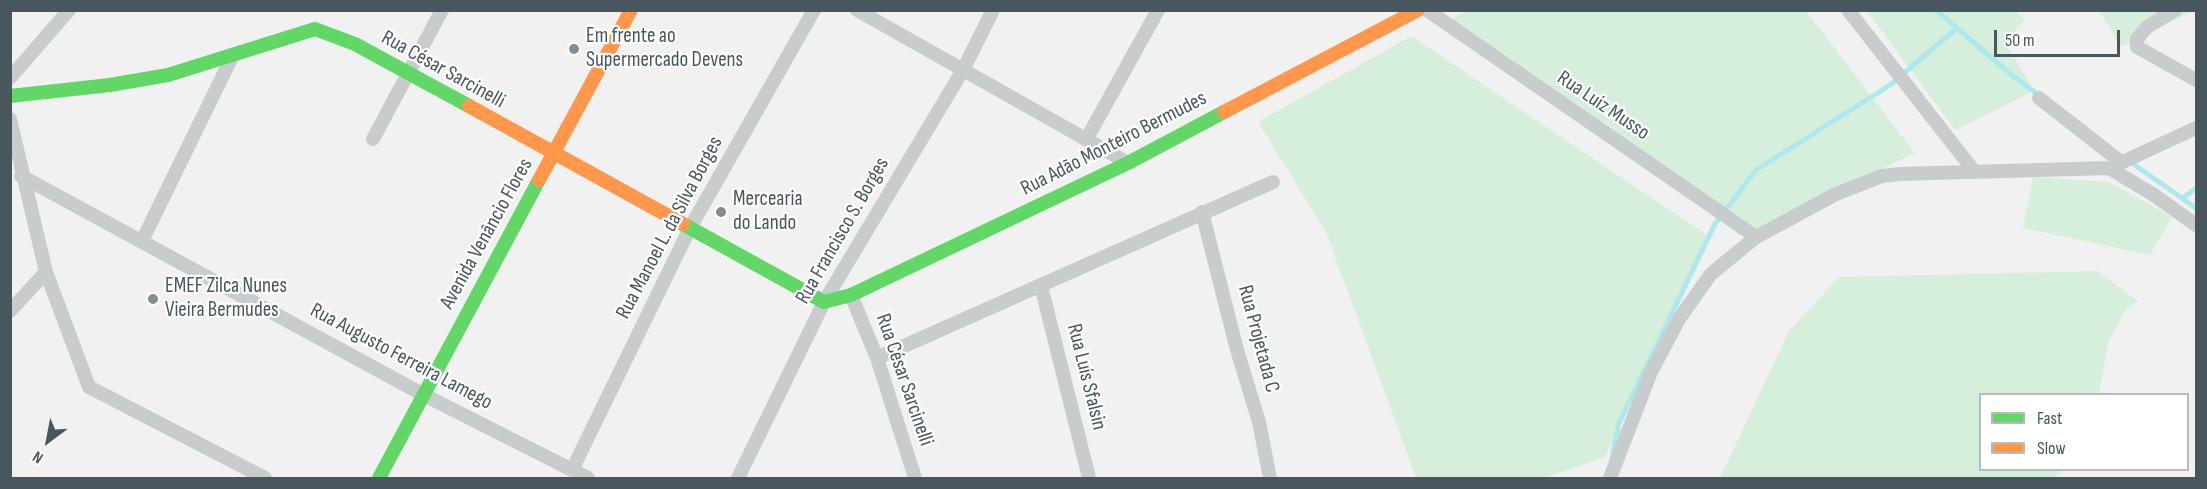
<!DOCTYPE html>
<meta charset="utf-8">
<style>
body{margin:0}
#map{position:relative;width:2207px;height:489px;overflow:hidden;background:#f1f1f1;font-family:"Sofia Sans Condensed",sans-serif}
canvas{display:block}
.frame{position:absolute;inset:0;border:12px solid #48565d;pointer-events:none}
.legend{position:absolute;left:1979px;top:393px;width:210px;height:78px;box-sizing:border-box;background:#fff;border:2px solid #b6bbbe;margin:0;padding:8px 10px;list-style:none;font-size:18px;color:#48565d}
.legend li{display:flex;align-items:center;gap:12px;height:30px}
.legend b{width:30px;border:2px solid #b6bbbe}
.north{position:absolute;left:18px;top:411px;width:60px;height:60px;-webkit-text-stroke:4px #fff;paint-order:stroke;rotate:212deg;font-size:16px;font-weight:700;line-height:24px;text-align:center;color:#48565d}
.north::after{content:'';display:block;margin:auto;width:21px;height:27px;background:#48565d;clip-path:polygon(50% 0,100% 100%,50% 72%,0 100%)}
.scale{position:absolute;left:1994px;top:30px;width:126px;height:27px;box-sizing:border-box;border:3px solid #48565d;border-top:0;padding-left:8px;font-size:18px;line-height:21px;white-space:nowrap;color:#48565d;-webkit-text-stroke:4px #fff;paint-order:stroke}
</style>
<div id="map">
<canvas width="2207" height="489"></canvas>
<div class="frame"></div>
<ul class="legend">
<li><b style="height:8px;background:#63d668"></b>Fast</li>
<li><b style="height:8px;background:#ff974d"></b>Slow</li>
</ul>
<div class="north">N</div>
<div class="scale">50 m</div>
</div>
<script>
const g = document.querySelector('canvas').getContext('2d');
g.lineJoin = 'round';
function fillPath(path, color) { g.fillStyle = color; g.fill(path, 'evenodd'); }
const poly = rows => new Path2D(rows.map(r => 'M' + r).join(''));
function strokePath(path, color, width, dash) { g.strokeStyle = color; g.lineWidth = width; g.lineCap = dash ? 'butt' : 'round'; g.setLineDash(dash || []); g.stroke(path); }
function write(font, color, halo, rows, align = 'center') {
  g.font = font + ' "Sofia Sans Condensed",sans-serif'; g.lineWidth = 4.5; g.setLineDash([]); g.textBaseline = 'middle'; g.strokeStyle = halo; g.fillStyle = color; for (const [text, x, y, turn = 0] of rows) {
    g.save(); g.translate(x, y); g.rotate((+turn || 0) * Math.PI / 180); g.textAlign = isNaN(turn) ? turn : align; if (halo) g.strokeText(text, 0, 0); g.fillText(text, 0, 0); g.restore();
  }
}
fillPath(poly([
 [1468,10,1806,11,1915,153,1753,230,1443,23],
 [1867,11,2016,11,2025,19,2005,42,2034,91,1955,130],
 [2099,11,2193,11,2121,47],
 [1411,36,1710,237,1605,457,1544,478,1416,478,1326,232,1258,122],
 [2033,177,2109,182,2172,217,2150,255,2023,228],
 [2097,271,2138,301,2127,308,2108,343,2099,394,1980,394,1980,470,2063,470,2055,478,1720,478,1789,331,1839,277]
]), '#d6efdc');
strokePath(poly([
 [1936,10,2008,72,2041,97],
 [2129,161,2196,208],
 [2183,198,2196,188],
 [1612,458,1619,423,1715,224,1756,170,1890,85,1957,28]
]), '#ace8ec', 5);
strokePath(poly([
 [857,10,1128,163],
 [1427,10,1756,237],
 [1848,10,1974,171],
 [2175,10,2147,27,2137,39,2137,47,2196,80],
 [10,78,69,10],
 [2039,98,2121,162],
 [10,119,46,272,89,387,265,478],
 [373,139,442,10],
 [1086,140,1158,10],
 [2114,166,2196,128],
 [21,176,424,395,588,478],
 [1202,212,1237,350,1259,422,1270,478],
 [142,241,232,57],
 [1041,286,1089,478],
 [851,295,877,358,915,478],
 [10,311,46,272],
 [877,358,1273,182],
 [572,470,690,228,814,10],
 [738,478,824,302,963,70,993,10],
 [1610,478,1651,372,1679,319,1711,274,1756,237,1836,194,1882,176,1900,174,2109,168,2154,195,2196,225]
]), '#c8cccd', 14);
strokePath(poly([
 [10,96,110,85,168,75,315,29,355,44,469,106],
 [683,224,824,302,851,295,1128,163,1224,112],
 [379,478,539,180]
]), '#63d668', 14);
strokePath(poly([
 [469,106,683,224],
 [1224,112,1418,10],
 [539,180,631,10]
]), '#ff974d', 14);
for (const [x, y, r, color] of [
 [574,49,6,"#838c91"],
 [721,212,6,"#838c91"],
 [153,299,6,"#838c91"]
]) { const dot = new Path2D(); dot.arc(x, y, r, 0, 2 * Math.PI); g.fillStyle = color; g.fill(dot); strokePath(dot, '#fff', 2); }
write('21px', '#48565d', '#fff', [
 ["Em frente ao",586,37],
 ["Supermercado Devens",586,61],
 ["Mercearia",733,200],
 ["do Lando",733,224],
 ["EMEF Zilca Nunes",165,287],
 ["Vieira Bermudes",165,311]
], 'left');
write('21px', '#48565d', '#fff', [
 ["Rua César Sarcinelli",443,70,29],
 ["Rua Luiz Musso",1603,106,34],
 ["Rua Adão Monteiro Bermudes",1114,144,-27],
 ["Rua Manoel L. da Silva Borges",670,228,-62],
 ["Rua Francisco S. Borges",843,231,-60],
 ["Avenida Venâncio Flores",487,234,-61],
 ["Rua Projetada C",1258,339,75],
 ["Rua Augusto Ferreira Lamego",401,357,28],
 ["Rua Luís Sfalsin",1086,377,76],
 ["Rua César Sarcinelli",904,380,71]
]);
</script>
